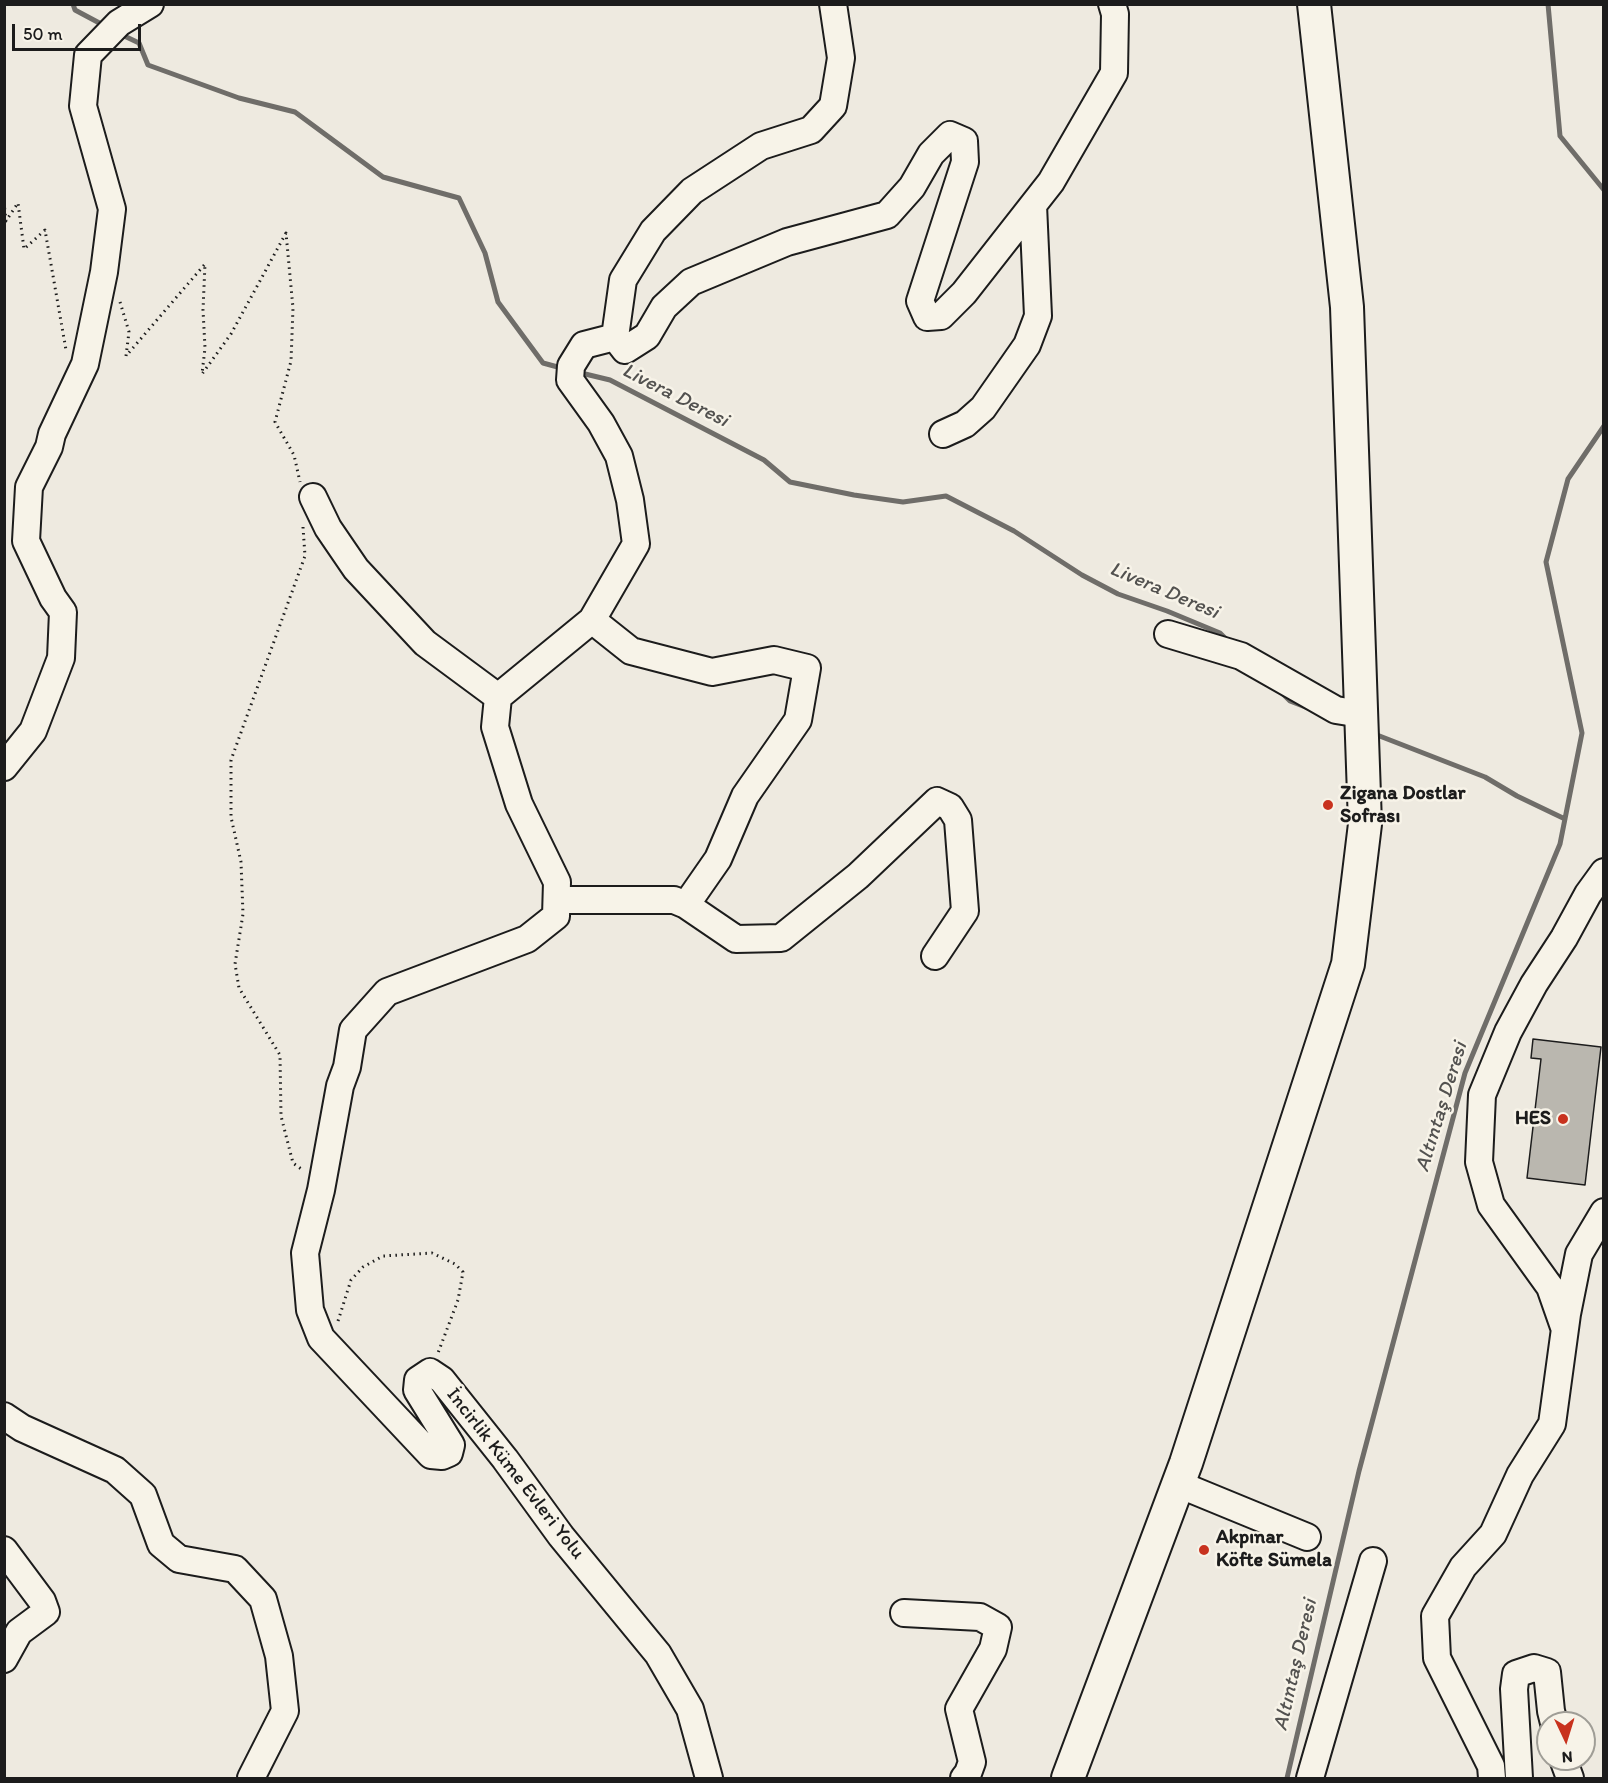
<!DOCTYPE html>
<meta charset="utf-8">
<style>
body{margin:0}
#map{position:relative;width:1608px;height:1783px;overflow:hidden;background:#eeeae0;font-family:Itim,sans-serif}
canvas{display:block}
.frame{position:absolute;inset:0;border:6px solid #1c1c1c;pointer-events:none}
.north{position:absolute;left:1536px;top:1711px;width:60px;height:60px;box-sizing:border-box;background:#f7f3e8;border:2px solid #9f9d96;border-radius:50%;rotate:176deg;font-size:16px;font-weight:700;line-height:24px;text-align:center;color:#1c1c1c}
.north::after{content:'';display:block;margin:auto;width:21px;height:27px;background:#c8321e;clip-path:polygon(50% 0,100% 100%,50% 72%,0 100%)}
.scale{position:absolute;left:12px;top:24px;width:129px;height:27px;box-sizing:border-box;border:3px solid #1c1c1c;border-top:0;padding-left:8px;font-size:18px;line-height:21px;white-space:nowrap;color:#1c1c1c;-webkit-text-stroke:4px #f7f3e8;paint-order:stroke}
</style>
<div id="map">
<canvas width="1608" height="1783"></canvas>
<div class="frame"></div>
<div class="north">N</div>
<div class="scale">50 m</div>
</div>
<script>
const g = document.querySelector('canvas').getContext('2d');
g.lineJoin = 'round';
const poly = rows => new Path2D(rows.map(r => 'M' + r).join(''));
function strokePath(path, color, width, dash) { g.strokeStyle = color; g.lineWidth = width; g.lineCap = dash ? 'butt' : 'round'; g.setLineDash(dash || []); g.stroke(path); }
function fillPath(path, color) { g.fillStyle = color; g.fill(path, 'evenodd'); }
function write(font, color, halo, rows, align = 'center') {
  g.font = font + ' Itim,sans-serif'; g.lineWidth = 5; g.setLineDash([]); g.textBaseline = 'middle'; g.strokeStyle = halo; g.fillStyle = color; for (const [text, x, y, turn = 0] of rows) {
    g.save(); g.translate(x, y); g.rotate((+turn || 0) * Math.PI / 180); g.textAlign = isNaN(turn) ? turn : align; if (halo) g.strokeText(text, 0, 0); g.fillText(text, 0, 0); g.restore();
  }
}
strokePath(poly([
 [73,4,75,10,105,26],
 [1548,4,1560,136,1604,190],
 [118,33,139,43,148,65,239,98,295,112,383,177,459,198,485,253,498,302,543,363,565,369],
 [577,372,610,380,764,460,790,482,854,495,903,502,946,496,1014,531,1082,575,1118,594,1167,611,1220,633,1229,642],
 [1281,692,1290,701,1308,708],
 [1377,735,1485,777,1517,796,1565,819],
 [1287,1778,1359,1471,1465,1073,1560,844,1582,733,1546,562,1568,479,1604,426]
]), '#6f6d69', 5);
const building = poly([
 [1533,1039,1601,1047,1585,1185,1527,1178,1541,1059,1531,1058,1533,1039]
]);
fillPath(building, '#bab7af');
strokePath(building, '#1c1c1c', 1.5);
const minor = poly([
 [833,4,841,58,833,106,811,130,761,146,692,191,653,231,623,280,615,337,625,350,647,336,664,307,691,282,787,242,887,215,912,187,931,154,950,135,964,141,965,162,920,301,927,317,941,316,964,293,1051,182,1114,73,1115,14,1112,4],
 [943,434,965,424,983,408,1027,345,1038,316,1033,205],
 [313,497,328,528,356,569,425,643,498,697,592,620,636,544,630,500,619,456,601,423,570,380,571,366,584,345,615,337],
 [592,620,631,651,712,672,774,660,807,668,798,720,745,796,718,859,686,905],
 [1168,634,1241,656,1336,710,1361,714],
 [498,697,495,727,519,804,557,882,556,916,527,939,387,992,353,1030,347,1067,340,1086,321,1190,305,1253,310,1310,321,1338,431,1455,442,1456,449,1453,451,1445,417,1390,418,1380,430,1372,442,1380,505,1459,561,1536,658,1654,690,1709,709,1778],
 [4,767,33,731,61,658,63,612,53,598,26,541,29,487,49,447,52,434,85,364,104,272,112,209,83,106,88,55,119,23,150,4],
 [557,900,674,900,686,905,736,939,781,938,858,876,937,801,950,807,958,820,965,911,935,956],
 [1564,1327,1550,1287,1491,1205,1479,1162,1482,1095,1508,1032,1534,984,1564,938,1588,894,1604,872],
 [4,1416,22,1428,115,1470,143,1495,161,1544,179,1559,235,1569,263,1599,279,1656,285,1711,251,1778],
 [1178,1484,1307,1537],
 [4,1550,42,1601,46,1612,19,1632,4,1659],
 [904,1613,980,1617,998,1627,993,1649,959,1709,972,1762,968,1773,964,1778],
 [1563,1759,1570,1778],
 [1310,1778,1373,1561],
 [1492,1778,1491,1766,1437,1658,1435,1616,1463,1567,1493,1534,1520,1475,1552,1424,1567,1314,1579,1254,1604,1212],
 [1519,1778,1514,1689,1516,1674,1534,1668,1547,1672,1551,1711,1554,1723]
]);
const major = poly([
 [1068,1778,1186,1463,1348,964,1365,824,1347,307,1314,4]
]);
strokePath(minor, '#1c1c1c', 30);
strokePath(major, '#1c1c1c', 36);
strokePath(poly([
 [4,202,6,221,18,203,24,249,45,230,66,350],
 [120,302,129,332,126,356,205,264,203,310,205,348,202,374,231,334,286,233,293,308,291,361,275,422,294,455,300,482],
 [303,527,305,556,231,760,231,817,241,862,243,914,235,964,239,988,280,1055,281,1116,293,1163,304,1171],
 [338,1321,351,1280,363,1267,383,1256,432,1253,455,1264,463,1272,458,1300,438,1353]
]), '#1c1c1c', 3, [1.5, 4.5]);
strokePath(minor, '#f7f3e8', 26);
strokePath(major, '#f7f3e8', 32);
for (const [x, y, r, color] of [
 [1328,805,6,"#c8321e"],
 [1563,1119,6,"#c8321e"],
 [1204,1550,6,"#c8321e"]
]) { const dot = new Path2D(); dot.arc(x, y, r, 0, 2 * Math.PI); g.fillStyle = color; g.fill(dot); strokePath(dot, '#f7f3e8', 2); }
write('bold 20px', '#1c1c1c', '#f7f3e8', [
 ["Zigana Dostlar",1340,794],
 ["Sofrası",1340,817],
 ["HES",1551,1119,"right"],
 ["Akpınar",1216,1538],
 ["Köfte Sümela",1216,1561]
], 'left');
write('20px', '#1c1c1c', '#f7f3e8', [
 ["İncirlik Küme Evleri Yolu",515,1474,52]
]);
write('italic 21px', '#535250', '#f7f3e8', [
 ["Livera Deresi",675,396,27],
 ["Livera Deresi",1164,591,23],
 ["Altıntaş Deresi",1442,1107,-73],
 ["Altıntaş Deresi",1296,1665,-77]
]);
</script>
